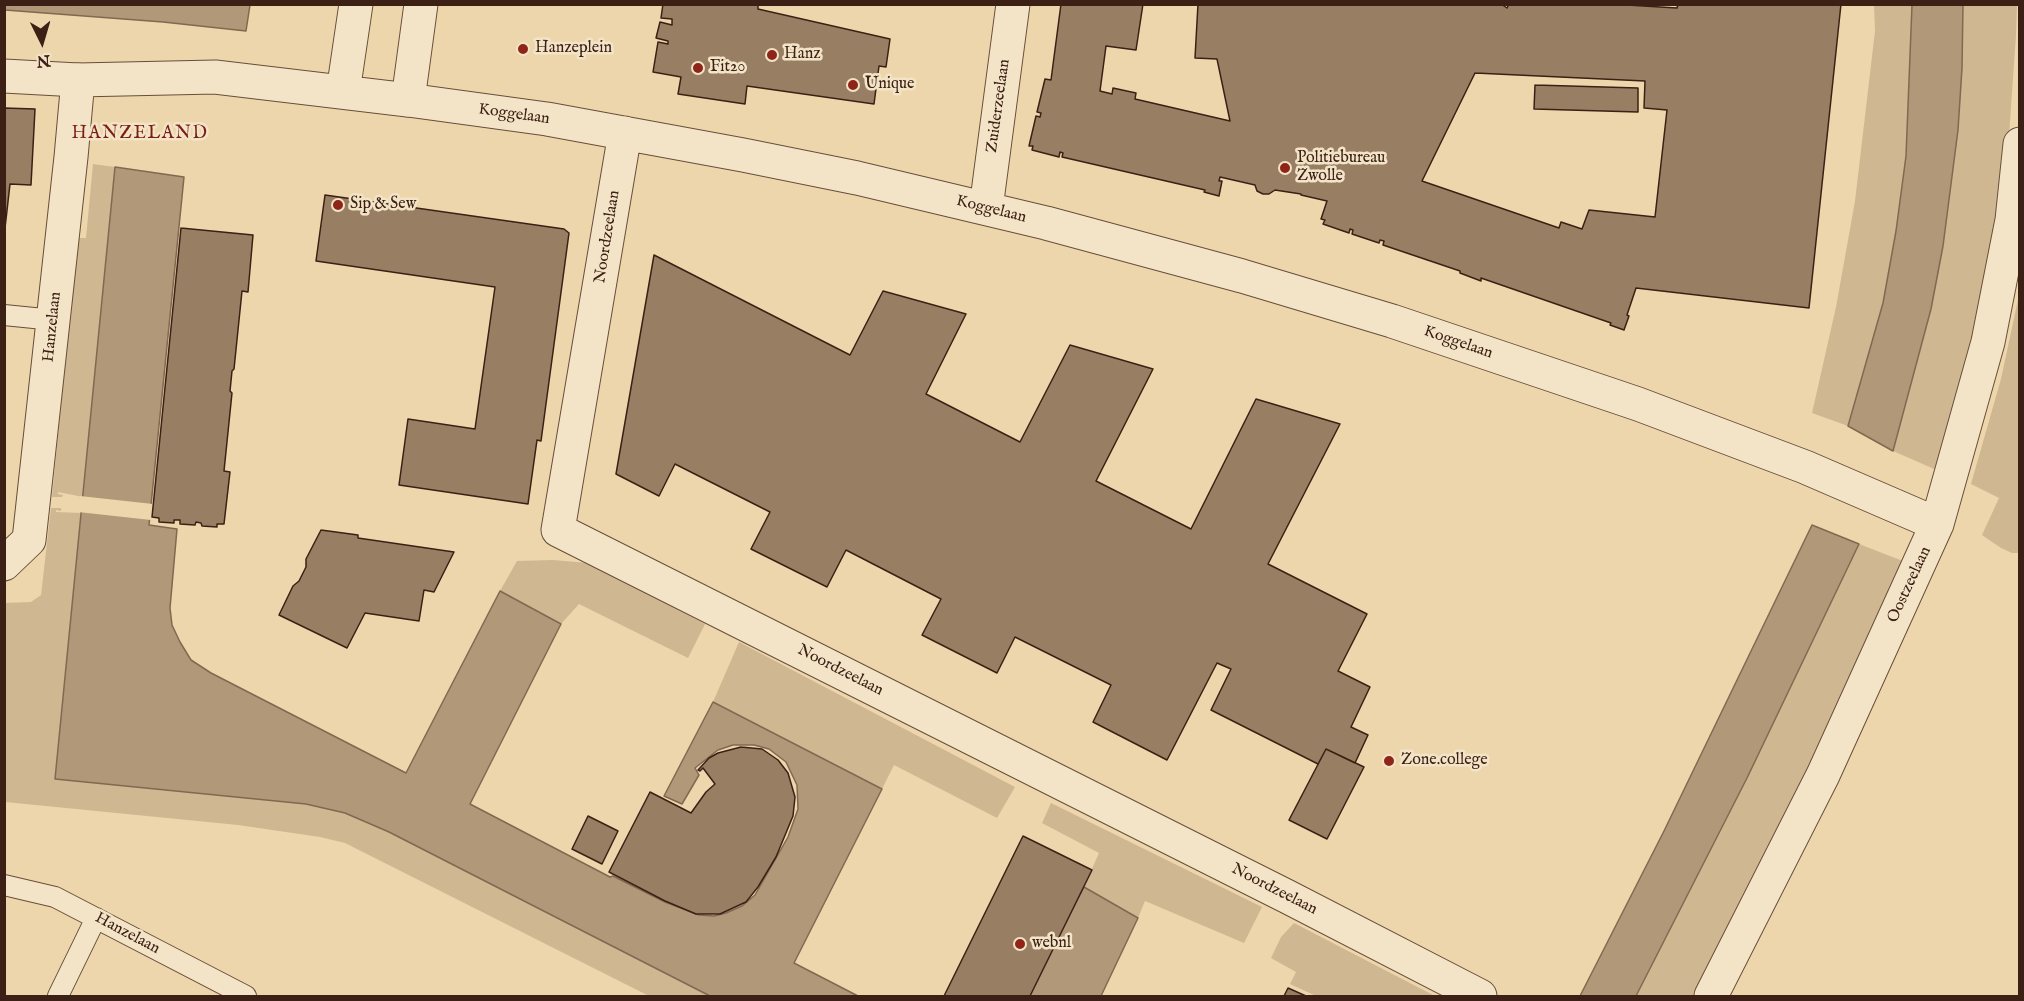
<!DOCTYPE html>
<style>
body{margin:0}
#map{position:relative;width:2024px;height:1001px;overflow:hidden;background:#edd6ab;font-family:"IM FELL English",serif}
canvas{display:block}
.frame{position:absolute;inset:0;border:6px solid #3c2015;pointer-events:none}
.north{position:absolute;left:12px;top:12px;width:60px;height:60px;-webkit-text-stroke:4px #f3e4c8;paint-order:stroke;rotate:175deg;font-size:16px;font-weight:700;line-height:24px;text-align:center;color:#3c2015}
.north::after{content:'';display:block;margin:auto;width:21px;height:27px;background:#3c2015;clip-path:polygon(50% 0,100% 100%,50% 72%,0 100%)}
</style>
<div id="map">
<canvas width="2024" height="1001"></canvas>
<div class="frame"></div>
<div class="north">N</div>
</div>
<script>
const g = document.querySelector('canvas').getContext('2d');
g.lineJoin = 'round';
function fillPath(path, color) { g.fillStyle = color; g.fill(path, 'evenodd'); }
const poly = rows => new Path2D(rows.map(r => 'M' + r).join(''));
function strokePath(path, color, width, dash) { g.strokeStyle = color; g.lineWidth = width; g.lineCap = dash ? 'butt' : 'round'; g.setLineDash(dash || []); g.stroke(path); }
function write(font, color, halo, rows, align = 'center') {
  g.font = font + ' "IM FELL English",serif'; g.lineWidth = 5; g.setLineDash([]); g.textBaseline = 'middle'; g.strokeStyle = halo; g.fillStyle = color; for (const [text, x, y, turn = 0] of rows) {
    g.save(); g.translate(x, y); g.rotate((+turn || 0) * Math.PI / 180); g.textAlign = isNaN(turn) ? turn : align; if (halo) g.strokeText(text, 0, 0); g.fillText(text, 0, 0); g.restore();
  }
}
fillPath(poly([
 [1874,5,1912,5,1906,156,1896,231,1883,303,1848,426,1812,413,1836,307,1855,201,1875,31],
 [1963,5,2017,5,2016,35,2007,165,1999,227,1941,472,1893,451,1931,309,1943,246,1962,68],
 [93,164,115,167,83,497,58,492,58,494,63,495,62,497,52,497,77,238,86,238],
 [2019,295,2019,553,2012,553,2001,548,1982,535,1999,498,1971,484,2001,379],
 [51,508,61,508,61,511,56,510,56,512,81,513,55,779,306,804,345,813,389,832,710,996,649,996,345,843,320,837,238,825,5,802,4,603,31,602,41,595],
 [1859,544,1908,563,1889,612,1696,996,1636,996,1747,778],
 [553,560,588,563,705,624,688,658,579,604,561,624,500,591,517,561],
 [739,642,1015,787,997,818,894,765,882,789,713,702],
 [1051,803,1262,907,1244,943,1145,901,1138,918,1084,887,1099,853,1042,823],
 [1294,923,1435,996,1316,996,1290,984,1296,972,1271,958,1281,937]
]), '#cfb792');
const water = poly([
 [4,5,5,4,250,5,246,31,163,22,5,10,4,5],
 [1912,5,1963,5,1962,68,1958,130,1943,246,1931,309,1893,451,1848,426,1883,303,1896,231,1906,156,1912,5],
 [115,167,184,177,149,525,177,529,170,608,172,625,180,642,191,660,211,673,406,773,500,591,561,624,470,804,610,877,613,876,665,902,699,915,714,916,726,913,742,906,755,895,788,837,798,809,797,785,786,762,769,749,754,745,733,745,718,750,695,768,699,775,682,804,664,796,713,702,882,789,794,963,858,996,710,996,389,832,345,813,306,804,55,779,115,167],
 [1812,525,1859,544,1747,778,1636,996,1580,996,1664,831,1812,525],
 [1084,887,1138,918,1101,996,1026,996,1084,887]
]);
fillPath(water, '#b19878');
strokePath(water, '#826850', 1.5);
fillPath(poly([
 [80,496,153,504,151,520,78,512]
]), '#edd6ab');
const building = poly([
 [663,4,758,4,758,9,890,39,886,67,879,66,874,104,747,86,745,104,678,94,681,77,653,72,658,42,668,44,668,41,656,38,660,22,672,25,672,19,661,18,663,4],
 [1061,4,1143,4,1136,50,1106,46,1100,91,1112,94,1113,88,1136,93,1135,99,1230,121,1217,59,1195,58,1198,4,1501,4,1507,8,1509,4,1610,4,1677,8,1678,4,1841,4,1809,308,1636,288,1627,315,1629,316,1624,330,1610,325,1611,323,1481,278,1481,281,1460,273,1460,271,1383,245,1384,241,1380,240,1379,243,1352,234,1353,230,1350,229,1349,233,1323,224,1325,220,1321,219,1327,201,1301,195,1301,194,1275,190,1269,194,1263,194,1257,191,1255,185,1220,177,1219,181,1222,181,1219,196,1204,192,1205,190,1062,157,1063,153,1060,152,1059,157,1032,150,1033,146,1029,146,1036,116,1040,117,1041,113,1037,112,1045,79,1051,80,1061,4],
 [1475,73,1645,81,1644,108,1667,110,1655,217,1589,210,1582,229,1561,222,1559,228,1422,181,1475,73],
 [1535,85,1638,88,1638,112,1534,109,1535,85],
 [4,108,35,109,31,185,10,184,4,237,4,108],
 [325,195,564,229,569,233,541,441,537,440,528,504,399,485,408,419,475,429,495,287,316,261,325,195],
 [181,228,253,235,248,292,242,291,234,369,232,371,230,391,232,393,224,471,230,472,224,524,217,524,217,527,202,526,201,523,196,522,195,525,180,524,180,520,174,520,174,523,159,522,159,518,152,517,181,228],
 [654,255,850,355,883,291,966,314,926,394,1020,442,1070,345,1153,369,1096,481,1191,529,1256,399,1340,424,1268,564,1367,614,1338,671,1370,687,1351,727,1368,735,1355,763,1326,749,1318,764,1211,710,1231,669,1217,663,1167,760,1093,722,1111,685,1015,637,997,673,922,635,941,599,846,550,827,587,751,549,770,512,675,464,659,496,616,474,654,255],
 [321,530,358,535,358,538,454,552,434,592,424,590,419,621,365,613,347,648,279,615,293,586,299,581,306,567,306,559,321,530],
 [741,747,762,749,778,760,788,773,795,797,793,816,776,857,758,887,746,902,720,914,696,914,665,901,609,872,650,792,691,813,706,792,715,784,703,768,700,771,698,770,709,758,718,753,741,747],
 [1326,749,1364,767,1327,839,1289,820,1326,749],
 [588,816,618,831,602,864,572,849,588,816],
 [1023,836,1092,870,1030,996,944,996,1023,836],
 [1288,988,1306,996,1284,996,1288,988]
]);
fillPath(building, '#987f63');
strokePath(building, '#3c2015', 1.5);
const service = poly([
 [4,315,54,320],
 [4,885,55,897,246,996],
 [58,996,96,918]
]);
const minor = poly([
 [4,76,78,80],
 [408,100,547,119,743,155,857,178,1046,223,1242,276,1392,321,1638,404,1805,467,1937,524],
 [625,133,558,530,1288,897,1480,996],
 [986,208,1013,4],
 [1711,996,1823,775,1937,524,1988,342,2012,220,2020,144]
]);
const tertiary = poly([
 [343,92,356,4],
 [4,564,29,540,71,157,78,80,215,77,408,100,421,4]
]);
strokePath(service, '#684e3a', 22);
strokePath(minor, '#684e3a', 35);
strokePath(tertiary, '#684e3a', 35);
strokePath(service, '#f3e4c8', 20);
strokePath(minor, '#f3e4c8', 33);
strokePath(tertiary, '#f3e4c8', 33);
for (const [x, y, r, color] of [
 [523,49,6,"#8f2418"],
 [772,55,6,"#8f2418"],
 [698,68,6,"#8f2418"],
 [853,85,6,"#8f2418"],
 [1285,168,6,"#8f2418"],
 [338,205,6,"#8f2418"],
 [1389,761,6,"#8f2418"],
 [1020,944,6,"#8f2418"]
]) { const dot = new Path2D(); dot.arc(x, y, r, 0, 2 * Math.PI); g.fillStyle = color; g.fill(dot); strokePath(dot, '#f3e4c8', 2); }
write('16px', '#3c2015', '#f3e4c8', [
 ["Hanzeplein",535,49],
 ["Hanz",784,55],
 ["Fit20",710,68],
 ["Unique",865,85],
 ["Politiebureau",1297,159],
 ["Zwolle",1297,177],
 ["Sip & Sew",350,205],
 ["Zone.college",1401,761],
 ["webnl",1032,944]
], 'left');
write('16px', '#3c2015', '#f3e4c8', [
 ["Zuiderzeelaan",999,106,-82],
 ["Koggelaan",514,115,8],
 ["Koggelaan",991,210,14],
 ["Noordzeelaan",608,237,-81],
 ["Hanzelaan",53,327,-84],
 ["Koggelaan",1458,343,19],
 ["Oostzeelaan",1910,585,-65],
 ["Noordzeelaan",840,671,27],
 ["Noordzeelaan",1274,890,27],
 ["Hanzelaan",127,934,28]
]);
g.letterSpacing = '1.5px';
write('18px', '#7a1f14', '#f3e4c8', [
 ["HANZELAND",140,134]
]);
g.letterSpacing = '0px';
</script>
